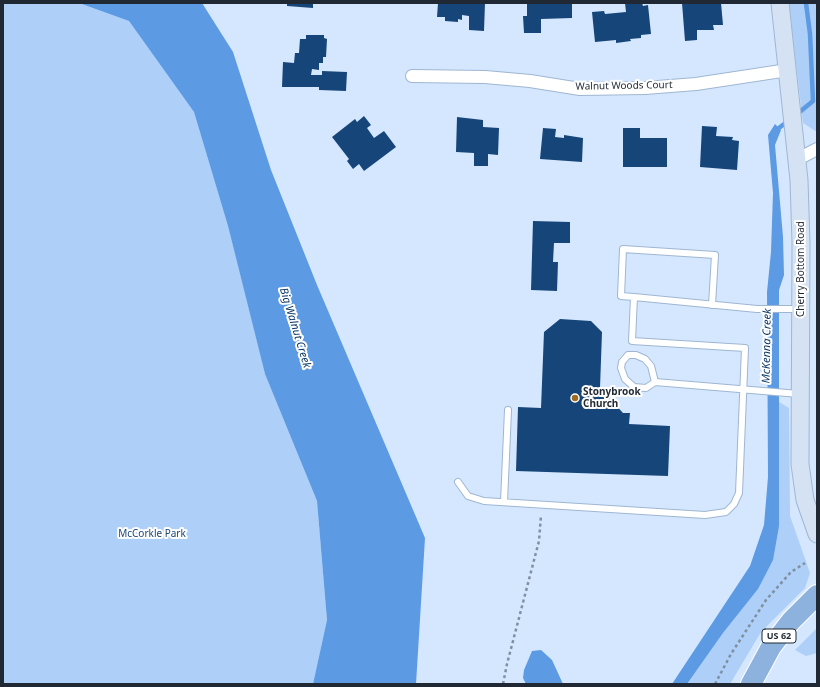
<!DOCTYPE html>
<style>
body{margin:0}
#map{position:relative;width:820px;height:687px;overflow:hidden;background:#d4e7ff;font-family:"Noto Sans",sans-serif}
canvas{display:block}
.frame{position:absolute;inset:0;border:4px solid #1f2833;pointer-events:none}
</style>
<div id="map">
<canvas width="820" height="687"></canvas>
<div class="frame"></div>
</div>
<script>
const g = document.querySelector('canvas').getContext('2d');
g.lineJoin = 'round';
function fillPath(path, color) { g.fillStyle = color; g.fill(path, 'evenodd'); }
const poly = rows => new Path2D(rows.map(r => 'M' + r).join(''));
function strokePath(path, color, width, dash) { g.strokeStyle = color; g.lineWidth = width; g.lineCap = dash ? 'butt' : 'round'; g.setLineDash(dash || []); g.stroke(path); }
function write(font, color, halo, rows, align = 'center') {
  g.font = font + ' "Noto Sans",sans-serif'; g.lineWidth = 4; g.setLineDash([]); g.textBaseline = 'middle'; g.strokeStyle = halo; g.fillStyle = color; for (const [text, x, y, turn = 0] of rows) {
    g.save(); g.translate(x, y); g.rotate((+turn || 0) * Math.PI / 180); g.textAlign = isNaN(turn) ? turn : align; if (halo) g.strokeText(text, 0, 0); g.fillText(text, 0, 0); g.restore();
  }
}
fillPath(poly([
 [3,3,79,3,129,21,194,112,228,226,265,374,317,501,327,620,313,684,3,684],
 [789,3,817,3,817,132,803,123],
 [779,402,789,408,790,516,810,573,805,588,761,632,730,684,687,684,723,633,758,589,779,526],
 [817,628,817,653,806,656,795,650]
]), '#adcff8');
fillPath(poly([
 [79,3,202,3,233,52,271,170,317,285,425,538,416,684,313,684,327,620,317,501,265,374,228,226,194,112,129,21],
 [775,124,781,130,775,145,783,237,784,275,779,290,779,526,773,560,758,589,723,633,687,684,672,684,750,566,764,525,768,477,767,292,771,252,773,193,768,135],
 [541,650,552,660,563,684,526,684,523,678,524,670,532,651]
]), '#5c9ae3');
strokePath(poly([
 [796,115,813,101,810,34,806,3],
 [775,131,788,121]
]), '#5c9ae3', 4.5);
fillPath(poly([
 [287,3,313,3,313,8,287,6],
 [438,3,485,3,484,31,469,30,469,16,462,15,462,20,458,19,458,22,445,21,445,17,437,17],
 [527,3,572,3,572,18,541,19,541,33,524,33,523,16,527,16],
 [625,3,642,3,643,6,648,5,651,34,641,35,641,38,630,39,631,41,616,43,616,40,595,42,592,12,604,11,605,14,626,12],
 [682,3,721,3,723,25,713,25,714,30,697,30,697,40,685,41],
 [306,35,324,35,324,38,327,39,326,57,323,57,323,63,319,63,319,70,312,69,311,75,322,75,322,71,347,72,346,91,319,90,319,87,282,87,283,62,294,63,295,53,299,53,300,39,306,39],
 [364,116,371,125,367,128,374,138,384,131,396,147,364,171,359,164,353,169,347,161,349,159,332,137,355,119,357,122],
 [457,117,483,120,483,127,499,128,498,155,488,154,488,166,474,166,474,153,456,152],
 [702,126,717,127,716,136,733,137,732,140,739,141,737,170,700,167],
 [543,128,556,129,555,137,564,138,564,135,583,138,582,162,540,159],
 [623,128,640,128,640,138,667,138,667,167,623,167],
 [533,221,570,222,570,243,554,243,553,262,558,262,557,291,531,290],
 [560,319,591,321,602,332,600,388,623,413,630,413,629,424,670,426,668,476,516,471,518,407,541,408,544,332]
]), '#164579');
const service = poly([
 [634,297,621,296,623,249,715,255,712,305],
 [655,382,651,366,645,359,636,355,628,355,622,362,621,368,625,379,634,387,646,388,655,382,799,394],
 [458,482,468,496,484,501,705,515,726,512,734,504,739,493,745,348,632,341,634,297,757,309,799,309],
 [504,502,508,410]
]);
const minor = poly([
 [412,76,485,77,530,81,580,89,645,88,696,84,788,70],
 [798,159,817,149]
]);
const secondary = poly([
 [780,3,799,180,801,243,800,464,805,500,817,534]
]);
const trunk = poly([
 [751,684,771,647,791,621,817,595]
]);
strokePath(service, '#9fb6d2', 8);
strokePath(minor, '#9fb6d2', 14);
strokePath(secondary, '#9fb6d2', 19);
strokePath(trunk, '#fff', 22);
strokePath(poly([
 [503,684,507,664,539,541,541,515],
 [715,684,731,654,766,600,791,572,805,563]
]), '#818fa1', 2.5, [3, 3]);
strokePath(service, '#fff', 6);
strokePath(minor, '#fff', 12);
strokePath(secondary, '#d5e2f3', 17);
strokePath(trunk, '#8eb2de', 20);
for (const [x, y, r, color] of [
 [575,398,4,"#9c6c1f"]
]) { const dot = new Path2D(); dot.arc(x, y, r, 0, 2 * Math.PI); g.fillStyle = color; g.fill(dot); strokePath(dot, '#fff', 1.5); }
for (const [x, y, w] of [
 [779,636,34]
]) { const box = new Path2D(); box.roundRect(x - w / 2, y - 7, w, 14, 3); g.fillStyle = '#fff'; g.fill(box); strokePath(box, '#1f2833', 1); }
write('bold 9px', '#1f2833', null, [
 ["US 62",779,636]
]);
write('10px', '#1f2833', '#fff', [
 ["Walnut Woods Court",624,86,-1],
 ["Cherry Bottom Road",801,269,-90]
]);
write('bold 10px', '#1f2833', '#fff', [
 ["Stonybrook",583,392],
 ["Church",583,404]
], 'left');
write('10px', '#1a4474', '#fff', [
 ["McCorkle Park",152,534]
]);
write('italic 11px', '#0b3766', '#fff', [
 ["Big Walnut Creek",295,328,73],
 ["McKenna Creek",767,346,-89]
]);
</script>
